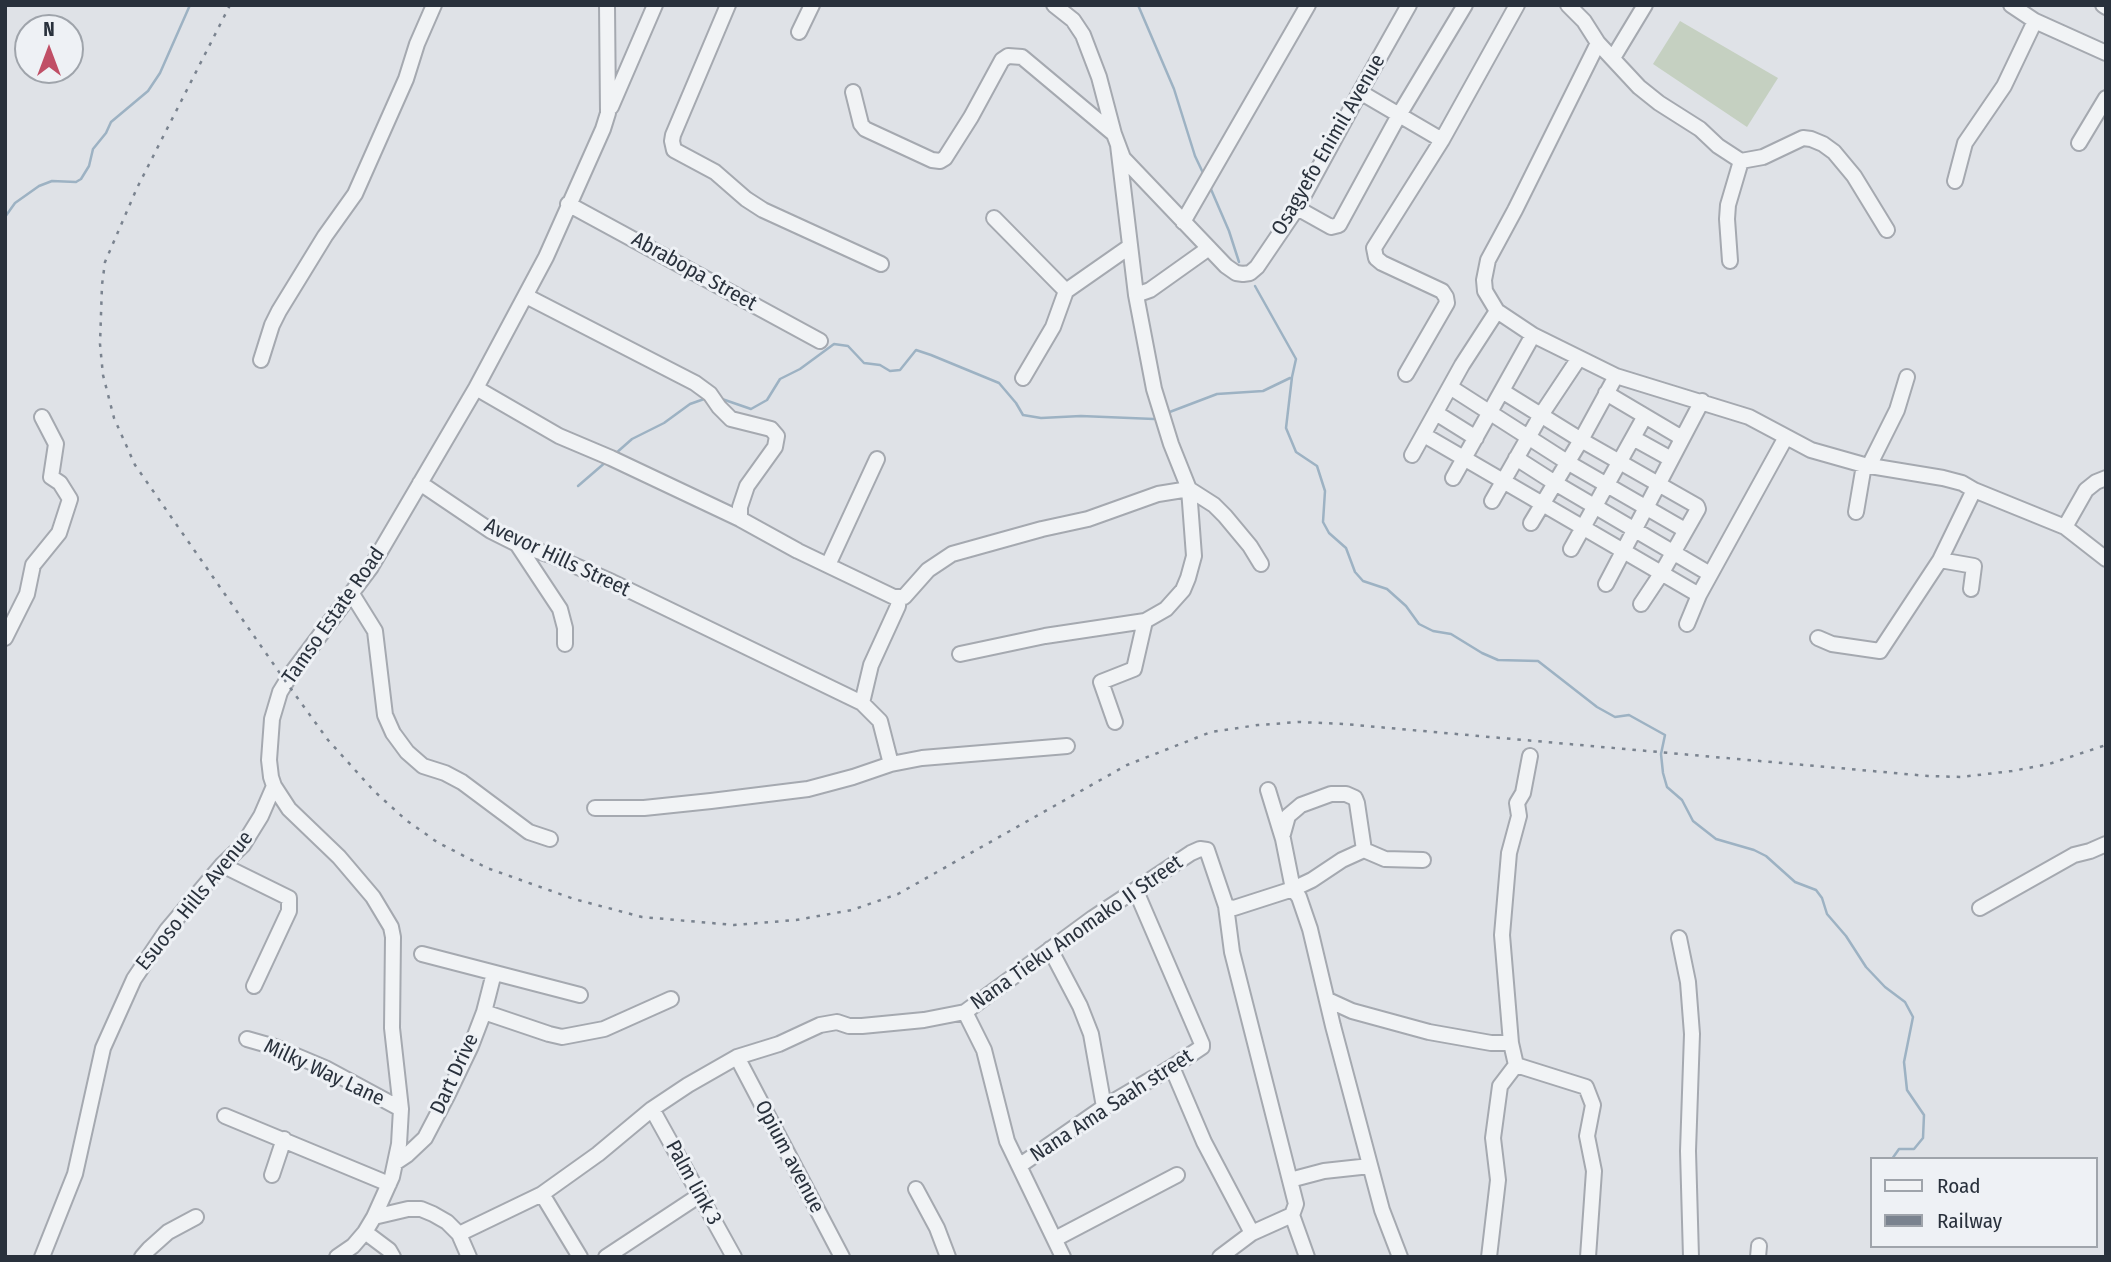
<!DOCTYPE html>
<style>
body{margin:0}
#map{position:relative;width:2111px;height:1262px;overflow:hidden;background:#dfe2e7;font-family:"Fira Sans Condensed",sans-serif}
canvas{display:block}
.frame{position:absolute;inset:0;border:7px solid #29313c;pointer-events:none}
.legend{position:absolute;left:1870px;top:1157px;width:228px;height:91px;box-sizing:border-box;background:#eef1f5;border:2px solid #9fa4ab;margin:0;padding:9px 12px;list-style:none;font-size:21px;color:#29313c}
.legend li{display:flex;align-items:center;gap:14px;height:35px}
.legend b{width:35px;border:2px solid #9fa4ab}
.north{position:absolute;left:14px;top:14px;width:70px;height:70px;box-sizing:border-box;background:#eef1f5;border:2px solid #9fa4ab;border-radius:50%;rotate:0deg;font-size:19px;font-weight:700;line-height:28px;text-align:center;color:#29313c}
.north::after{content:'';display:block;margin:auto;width:24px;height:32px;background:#c04f66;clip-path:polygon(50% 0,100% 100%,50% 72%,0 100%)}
</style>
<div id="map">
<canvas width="2111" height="1262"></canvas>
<div class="frame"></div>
<ul class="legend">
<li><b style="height:9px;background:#f1f3f5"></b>Road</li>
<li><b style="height:9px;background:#7a838f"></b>Railway</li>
</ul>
<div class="north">N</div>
</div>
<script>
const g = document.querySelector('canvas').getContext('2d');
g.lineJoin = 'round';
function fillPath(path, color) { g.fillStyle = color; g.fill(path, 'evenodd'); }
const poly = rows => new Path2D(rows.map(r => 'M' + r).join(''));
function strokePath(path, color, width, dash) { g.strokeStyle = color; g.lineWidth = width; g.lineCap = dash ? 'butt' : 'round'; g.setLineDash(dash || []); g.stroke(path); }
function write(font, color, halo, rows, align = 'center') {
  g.font = font + ' "Fira Sans Condensed",sans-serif'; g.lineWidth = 6; g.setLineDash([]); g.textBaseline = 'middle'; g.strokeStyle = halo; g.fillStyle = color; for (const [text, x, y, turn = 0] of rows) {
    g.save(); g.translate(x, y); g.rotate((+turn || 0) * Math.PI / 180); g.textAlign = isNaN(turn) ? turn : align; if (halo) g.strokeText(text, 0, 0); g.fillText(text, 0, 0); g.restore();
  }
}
fillPath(poly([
 [1680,21,1778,78,1747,127,1653,64]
]), '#c5d0c1');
strokePath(poly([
 [1138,5,1174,89,1195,156,1204,175],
 [1210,187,1229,231,1239,262],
 [5,217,15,203,39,186,52,181,76,182,81,179,89,166,93,149,106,133,111,122,148,91,160,73,190,5],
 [1255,286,1296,359,1292,377,1286,428,1296,452,1317,466,1325,491,1323,522,1329,533,1346,548,1355,572,1363,581,1387,589,1406,606,1419,624,1433,631,1451,634,1482,653,1498,660,1538,661,1597,707,1615,717,1629,715,1665,735,1661,754,1663,773,1667,787,1682,800,1693,821,1716,839,1754,850,1766,856,1795,882,1816,890,1822,898,1827,914,1846,936,1866,967,1885,987,1905,1002,1913,1017,1904,1062,1907,1090,1924,1115,1923,1138,1914,1149,1899,1149,1892,1159],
 [722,399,751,409,767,400,780,379,800,369,834,344,848,346,864,363,880,365,890,371,900,370,916,350,931,355,999,383,1016,403,1023,415,1041,418,1081,416,1154,419],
 [1167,413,1217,394,1263,391,1290,378],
 [615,454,632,439,664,423,690,404,707,398],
 [578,486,607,461]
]), '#9db2c3', 2.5);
const minor = poly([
 [728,5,673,135,672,141,674,150,715,172,746,199,763,210,881,264],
 [1054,5,1073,20,1083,35,1099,77,1114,134,1123,158,1226,266,1236,273,1243,274,1250,273,1257,267,1297,208,1360,92,1409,5],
 [1568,5,1584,21,1598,43,1639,87,1659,103,1700,129,1718,146,1741,161,1763,157,1803,138,1811,139,1823,144,1834,152,1854,176,1887,230],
 [2011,5,2035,21,2106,53],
 [2103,5,2106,7],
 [799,32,812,5],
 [1598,43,1515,210,1488,260,1484,280,1485,291,1497,311,1533,335,1616,376,1749,417,1811,450,1864,465,1943,478,1962,483,1974,490,2065,527,2106,559],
 [1613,58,1645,5],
 [853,92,861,124,865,129,932,160,940,161,945,158,971,117,1002,60,1008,56,1022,57,1114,134],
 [1360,92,1442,140],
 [611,107,655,5],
 [2079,143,2106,98],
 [1955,181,1965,143,2004,86,2035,21],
 [568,204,820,341],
 [1297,208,1331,227,1339,225,1399,115,1465,5],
 [994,218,1066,291],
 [1183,222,1308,5],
 [1730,261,1727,219,1728,205,1741,161],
 [1136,295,1150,290,1209,248],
 [526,296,695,383,710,394,719,407,731,419,771,429,777,436,775,447,747,486,740,507,740,519],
 [261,360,272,325,279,311,325,236,355,194,406,79,417,44,434,5],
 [1406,374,1447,303,1446,297,1442,291,1382,263,1376,258,1374,248,1442,140,1517,5],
 [1023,378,1053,327,1066,291,1129,247],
 [1450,387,1567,462,1685,530],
 [476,388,559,436,611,458,740,519,798,551,894,597,904,597,928,570,952,554,1042,529,1088,519,1158,494,1189,489,1214,505,1225,516,1250,546,1261,564],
 [1502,391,1581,440,1697,506,1698,509,1661,574,1641,604],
 [1606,393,1682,438],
 [1436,413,1476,438],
 [1424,435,1699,595],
 [1633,438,1671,459],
 [1412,455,1462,365,1497,311],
 [1516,458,1555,483,1710,574],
 [1869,466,1897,410,1907,377],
 [1453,478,1533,335],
 [420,483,491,531,517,544,553,556,612,582,862,703,880,721,891,764],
 [1492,501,1541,415,1579,358],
 [1856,512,1864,465],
 [1531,523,1581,440,1616,376],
 [2065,527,2086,490,2096,482,2106,478],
 [517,544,560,609,565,628,565,644],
 [1571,549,1645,416],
 [1940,560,1974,566,1971,589],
 [828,565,877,459],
 [1606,584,1702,401],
 [352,594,375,631,385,715,393,733,407,752,423,766,445,773,462,782,529,832,550,839],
 [1687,624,1699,595,1786,437],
 [5,638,27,594,33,565,59,533,70,499,60,483,51,477,56,444,42,417],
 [1818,638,1832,644,1880,651,1940,560,1974,490],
 [960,654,1045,636,1145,621,1166,609,1183,590,1188,578,1194,556,1189,489,1171,444,1154,389,1136,295,1118,145],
 [862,703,871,665,898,606,899,598],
 [1115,722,1101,682,1134,669,1145,621],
 [1268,790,1283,839,1293,889,1299,897,1310,929,1333,1026,1382,1210,1400,1257],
 [595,808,644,808,711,801,808,789,853,777,891,764,922,758,1067,746],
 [1283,834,1288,816,1301,805,1331,794,1346,794,1355,798,1357,803,1364,850,1385,859,1423,860],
 [222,865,289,898,289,911,254,986],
 [1226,906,1232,952,1296,1204,1292,1215,1307,1257],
 [1980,908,2074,855,2090,851,2106,844],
 [1679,938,1688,982,1692,1034,1688,1151,1691,1257],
 [1050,949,1080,1006,1091,1034,1104,1107],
 [422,954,580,995],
 [1328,1000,1352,1011,1429,1032,1491,1043,1511,1043],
 [484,1012,549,1034,562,1037,604,1029,671,999],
 [965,1012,984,1050,1007,1141,1063,1257],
 [247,1039,275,1047,325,1068,401,1109],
 [737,1057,842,1257],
 [1516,1065,1511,1043,1502,935,1509,853,1519,816,1517,803,1523,793,1530,756],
 [1516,1065,1586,1087,1593,1105,1587,1136,1594,1171,1588,1257],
 [1172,1067,1204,1142,1252,1233],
 [652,1109,734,1257],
 [225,1116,389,1184],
 [395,1163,407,1155,425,1138,447,1096,471,1046,484,1012,494,973],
 [1019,1166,1104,1107,1172,1067,1202,1047,1202,1044,1136,891],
 [272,1175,284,1139],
 [1290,1180,1324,1171,1370,1166],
 [916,1189,937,1228,948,1257],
 [542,1194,580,1257],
 [374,1217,408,1209,421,1209,433,1214,447,1222,459,1234,469,1257],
 [365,1232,389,1250,393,1257],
 [459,1234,542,1194,598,1154,652,1109,688,1085,737,1057,779,1044,820,1025,837,1022,849,1026,862,1026,924,1020,965,1012,1093,918,1191,853,1200,849,1207,850,1226,906,1234,908,1293,889,1312,880,1342,860,1364,850],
 [1055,1239,1177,1175],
 [42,1257,75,1174,103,1048,134,979,167,930,222,865,243,845,261,816,274,786],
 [142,1257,149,1249,168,1232,196,1217],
 [337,1257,353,1246,365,1232,374,1217,392,1177,399,1144,401,1109,392,1028,393,937,391,927,373,897,339,857,289,809,274,786,271,777,269,760,272,719,280,692,291,674,371,567,476,388,546,257,603,129,608,113,607,5],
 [606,1257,700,1195],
 [1220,1257,1252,1233,1292,1215],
 [1489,1257,1498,1180,1493,1138,1500,1086,1516,1065],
 [1758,1257,1759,1246]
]);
strokePath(minor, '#a5a9b0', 18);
strokePath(minor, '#f1f3f5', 14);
strokePath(poly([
 [230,5,137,188,105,262,102,285,100,344,103,375,114,418,135,465,286,682,328,740,374,791,406,820,437,842,487,868,574,899,642,917,734,925,796,920,852,910,898,894,1127,765,1211,732,1258,725,1299,722,1344,724,1928,776,1961,777,2012,771,2049,764,2106,745]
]), '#7a838f', 2.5, [3.5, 7]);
write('21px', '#29313c', '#eef1f5', [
 ["Osagyefo Enimil Avenue",1329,145,-60],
 ["Abrabopa Street",694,272,29],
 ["Avevor Hills Street",557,558,25],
 ["Tamso Estate Road",334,616,-55],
 ["Esuoso Hills Avenue",195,901,-51],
 ["Nana Tieku Anomako II Street",1077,933,-35],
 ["Milky Way Lane",324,1073,25],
 ["Dart Drive",455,1074,-65],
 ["Nana Ama Saah street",1112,1106,-33],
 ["Opium avenue",789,1157,62],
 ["Palm link 3",693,1183,61]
]);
</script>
